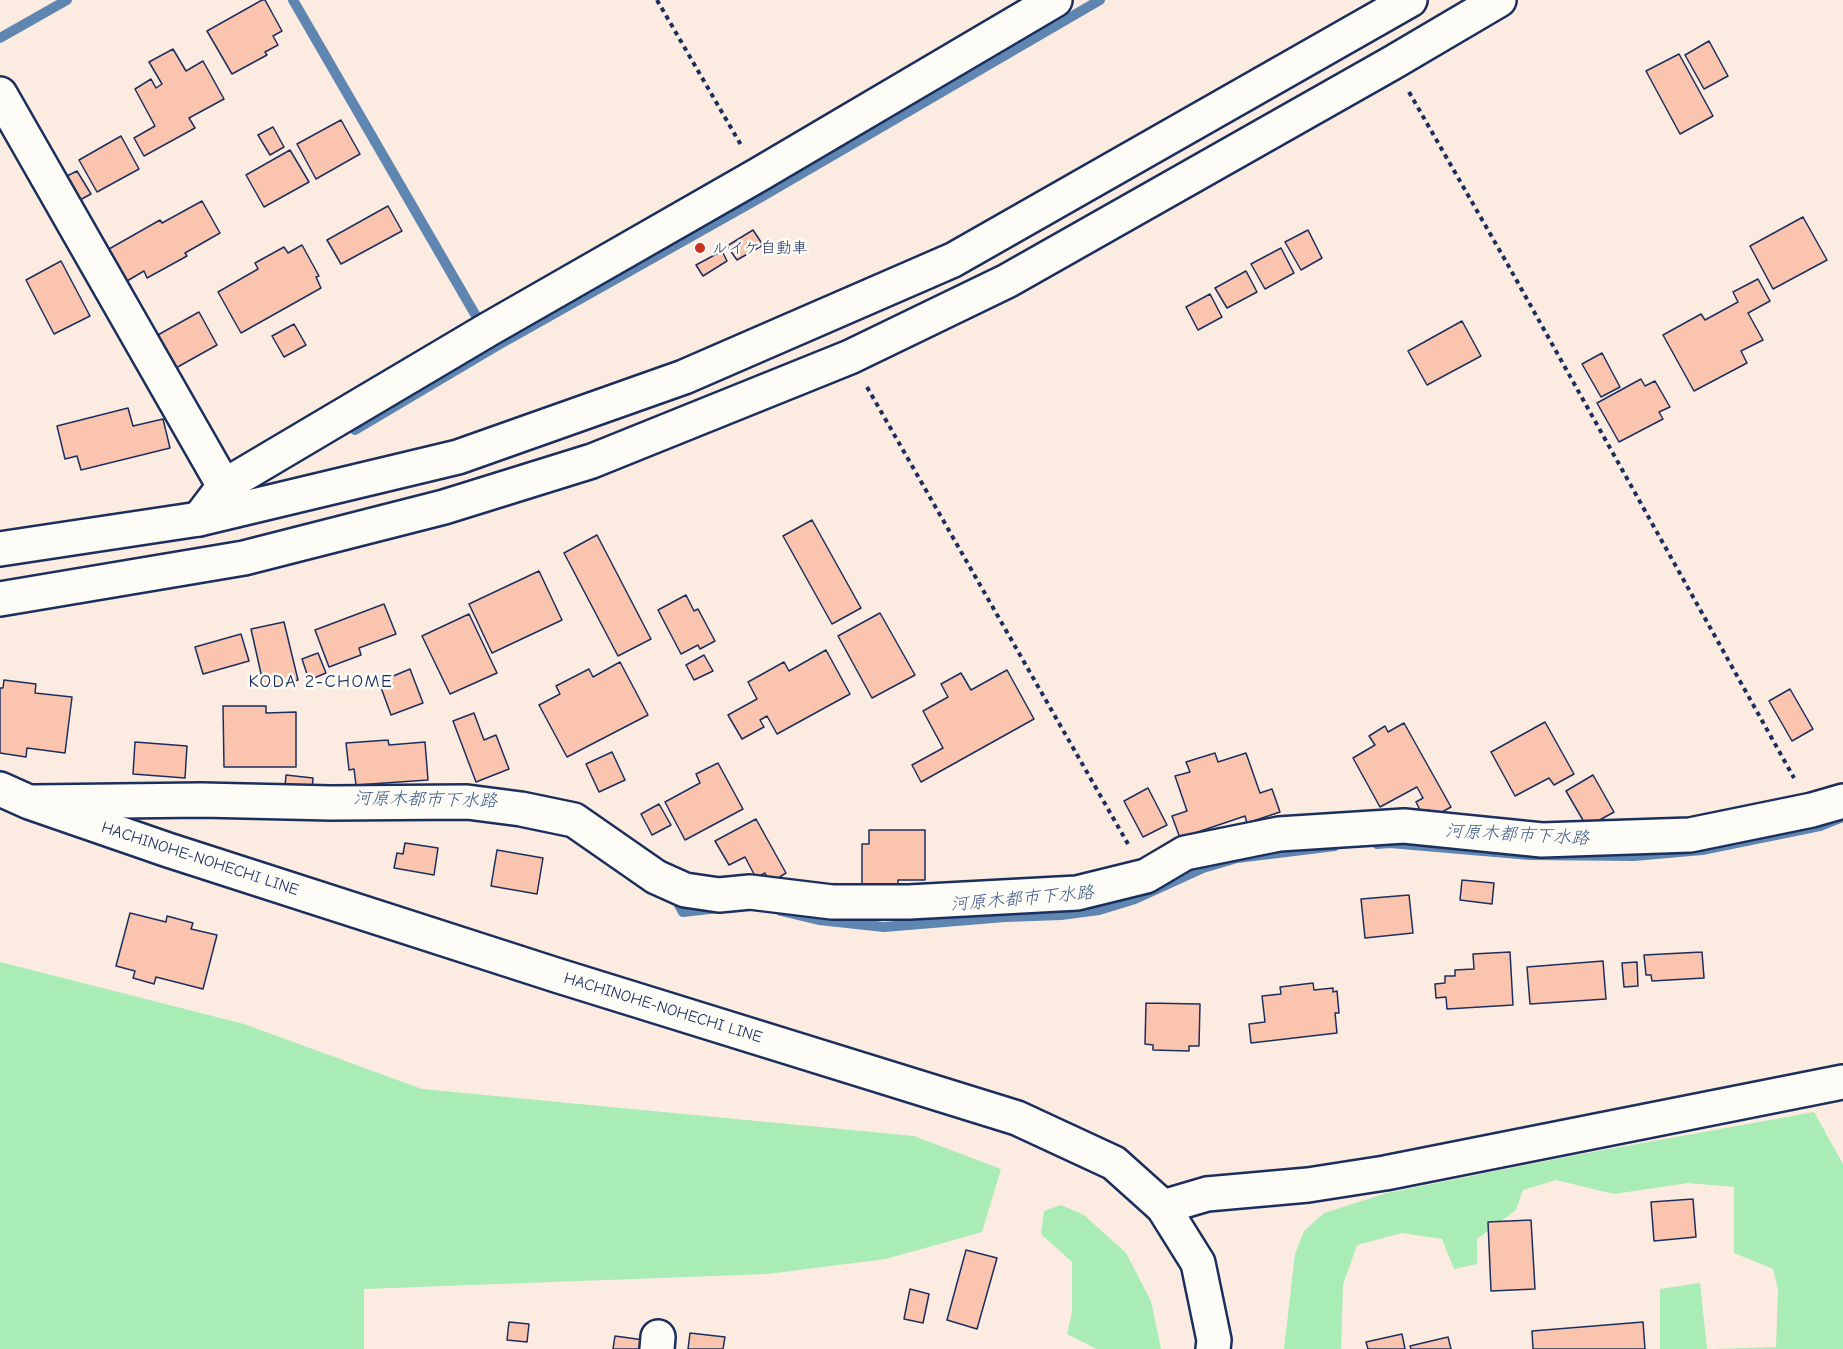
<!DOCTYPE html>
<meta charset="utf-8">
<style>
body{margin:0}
canvas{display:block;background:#fcebe1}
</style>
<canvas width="1843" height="1349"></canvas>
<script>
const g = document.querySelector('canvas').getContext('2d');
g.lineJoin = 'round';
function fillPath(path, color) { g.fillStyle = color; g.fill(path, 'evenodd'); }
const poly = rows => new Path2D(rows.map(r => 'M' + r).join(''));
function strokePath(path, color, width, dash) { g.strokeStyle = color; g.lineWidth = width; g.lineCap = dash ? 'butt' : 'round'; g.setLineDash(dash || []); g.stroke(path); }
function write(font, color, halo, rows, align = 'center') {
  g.font = font + ' "Comic Neue","Klee One",sans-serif'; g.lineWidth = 5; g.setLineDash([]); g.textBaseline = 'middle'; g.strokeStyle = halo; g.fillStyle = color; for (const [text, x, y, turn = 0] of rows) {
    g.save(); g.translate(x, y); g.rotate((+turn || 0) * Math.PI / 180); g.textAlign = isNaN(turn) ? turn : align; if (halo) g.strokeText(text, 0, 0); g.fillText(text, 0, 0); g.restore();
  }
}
fillPath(poly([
 [0,962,244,1024,422,1089,914,1136,1001,1169,982,1232,886,1259,767,1274,364,1289,364,1349,0,1349],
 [1814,1112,1843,1164,1843,1349,1715,1349,1776,1347,1778,1289,1773,1269,1734,1253,1734,1187,1688,1183,1614,1194,1556,1180,1523,1190,1516,1210,1477,1239,1477,1264,1454,1269,1442,1239,1402,1233,1357,1245,1343,1285,1341,1349,1284,1349,1295,1254,1304,1231,1324,1213,1387,1193,1571,1156],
 [1061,1205,1084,1215,1126,1253,1151,1301,1161,1349,1097,1349,1067,1334,1072,1312,1072,1262,1041,1234,1044,1211],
 [1700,1283,1707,1349,1660,1349,1660,1289]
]), '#a9ecb6');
strokePath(poly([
 [293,0,483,328],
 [0,38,67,0],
 [495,347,758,199,1100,0],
 [355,430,495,347,493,343],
 [1377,844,1390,843,1530,855,1634,856,1702,850,1820,826,1843,817],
 [670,897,677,901,683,912,718,908],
 [781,911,819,920,884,927,1005,917,1061,915,1099,910,1135,899,1203,868,1237,858,1335,846]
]), '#5f85b1', 10);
const building = poly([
 [262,0,265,0,282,31,273,36,278,45,265,52,267,55,232,74,207,31,262,0],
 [1709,41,1728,76,1704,89,1685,55,1709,41],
 [173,49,186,71,203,61,224,99,189,118,195,128,144,156,134,138,155,126,135,89,151,79,156,88,162,84,149,62,173,49],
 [1679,54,1713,116,1680,134,1646,71,1679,54],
 [341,120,360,154,316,179,297,144,341,120],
 [273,127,284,147,270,155,258,135,273,127],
 [121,136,139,169,97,192,79,160,121,136],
 [290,150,309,182,264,207,246,175,290,150],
 [77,171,91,194,78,201,65,177,77,171],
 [202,201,220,233,185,253,187,256,147,278,144,271,127,281,109,249,160,220,162,223,202,201],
 [388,206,402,231,341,264,327,240,388,206],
 [1803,217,1827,260,1773,289,1750,246,1803,217],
 [753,230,763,245,737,260,727,246,753,230],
 [1308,230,1322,258,1301,270,1285,242,1308,230],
 [302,245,319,276,316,277,321,288,241,333,218,292,258,269,255,263,284,247,288,253,302,245],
 [1281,248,1294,273,1265,289,1251,264,1281,248],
 [722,251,727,261,703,276,696,265,722,251],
 [61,261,90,316,54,334,26,280,61,261],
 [1246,271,1257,292,1227,308,1215,288,1246,271],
 [1758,279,1770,301,1748,313,1763,340,1741,351,1747,363,1694,391,1663,335,1701,314,1705,320,1738,302,1733,292,1758,279],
 [1210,294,1222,317,1198,330,1186,307,1210,294],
 [199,312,217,345,174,369,156,336,199,312],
 [1462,321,1481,356,1427,385,1408,351,1462,321],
 [294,324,306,345,284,357,272,336,294,324],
 [1602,353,1620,387,1601,397,1582,364,1602,353],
 [1641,379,1645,386,1655,381,1670,407,1659,412,1663,419,1619,442,1597,403,1641,379],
 [128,408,133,426,163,419,170,448,81,470,77,456,65,459,57,426,128,408],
 [812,520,861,608,832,624,783,536,812,520],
 [597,535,651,639,618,656,564,553,597,535],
 [539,571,562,620,492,653,469,604,539,571],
 [686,595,694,611,698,609,715,641,700,649,698,645,681,654,658,610,686,595],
 [384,604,396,634,359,648,361,655,329,667,315,630,384,604],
 [880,613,915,675,872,698,838,636,880,613],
 [469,614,497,673,450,694,422,636,469,614],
 [284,622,298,680,264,687,251,629,284,622],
 [241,634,249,661,203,674,195,647,241,634],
 [826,650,850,694,777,734,767,716,760,720,764,727,742,739,728,715,757,699,748,682,784,662,789,671,826,650],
 [318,653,326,673,309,680,302,659,318,653],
 [704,655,713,671,694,680,686,665,704,655],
 [620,662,648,715,567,757,539,705,560,694,556,686,589,669,593,677,620,662],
 [410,669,423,703,391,715,379,682,410,669],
 [1007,670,1034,719,921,782,912,765,943,748,923,711,948,697,941,684,961,673,971,690,1007,670],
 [4,680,36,684,35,693,72,697,65,753,27,748,26,757,0,753,0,688,3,688,4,680],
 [1790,689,1813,729,1792,741,1769,701,1790,689],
 [223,706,266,706,266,713,296,712,296,767,224,767,223,706],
 [474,713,484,740,496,735,509,769,476,782,453,721,474,713],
 [1545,722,1574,774,1554,785,1549,778,1515,796,1491,752,1545,722],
 [1404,723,1451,807,1433,817,1429,810,1422,814,1416,802,1423,798,1417,787,1380,807,1353,758,1375,745,1369,736,1385,726,1388,732,1404,723],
 [388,740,389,745,425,742,428,780,356,785,354,769,349,770,346,743,388,740],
 [135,742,187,746,185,778,133,774,135,742],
 [612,752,625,780,599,792,586,764,612,752],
 [1215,753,1218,762,1246,753,1260,793,1272,789,1280,812,1247,823,1245,816,1180,838,1172,816,1187,811,1175,776,1190,772,1186,762,1215,753],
 [718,763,743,809,685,840,665,802,700,783,696,774,718,763],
 [286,775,313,778,312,790,285,787,286,775],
 [1593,775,1614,812,1587,827,1566,791,1593,775],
 [1148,788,1167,825,1143,837,1124,801,1148,788],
 [659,804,671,825,652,835,641,814,659,804],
 [756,819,786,873,770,883,765,873,756,878,745,857,729,865,715,841,756,819],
 [869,830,925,830,925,880,898,880,898,886,862,886,862,844,869,844,869,830],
 [405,843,438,848,434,875,394,868,397,853,403,854,405,843],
 [497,850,543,858,537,894,491,886,497,850],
 [1462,880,1494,883,1492,904,1460,900,1462,880],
 [1409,895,1413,933,1365,938,1361,899,1409,895],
 [130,913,166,922,167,916,193,923,191,929,217,935,203,989,156,977,154,984,133,978,135,971,116,966,130,913],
 [1510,952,1513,1005,1447,1009,1446,997,1436,998,1435,984,1445,983,1445,976,1455,976,1455,970,1474,969,1473,954,1510,952],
 [1702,952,1704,978,1652,981,1651,975,1646,975,1644,955,1702,952],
 [1603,961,1606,999,1530,1004,1527,967,1603,961],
 [1637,962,1638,986,1624,987,1622,963,1637,962],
 [1313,983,1314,990,1333,988,1333,992,1337,991,1339,1013,1335,1013,1337,1033,1251,1043,1249,1024,1265,1022,1262,996,1281,994,1280,987,1313,983],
 [1146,1003,1200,1004,1199,1046,1189,1046,1189,1051,1153,1050,1153,1045,1145,1044,1146,1003],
 [1693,1199,1696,1237,1654,1241,1651,1202,1693,1199],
 [1531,1220,1535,1289,1491,1291,1488,1222,1531,1220],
 [966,1250,997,1258,977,1329,947,1320,966,1250],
 [910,1289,929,1294,923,1323,904,1319,910,1289],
 [509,1322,529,1324,527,1342,507,1340,509,1322],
 [1643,1322,1645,1349,1533,1349,1532,1331,1643,1322],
 [690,1333,725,1337,723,1349,688,1349,690,1333],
 [1402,1334,1405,1349,1368,1349,1366,1342,1402,1334],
 [615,1336,644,1340,643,1349,613,1349,615,1336],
 [1448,1337,1451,1349,1411,1349,1410,1346,1448,1337]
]);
fillPath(building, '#fbc4ae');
strokePath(building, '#1b2f5e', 1.5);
const street = poly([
 [0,94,224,486],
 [199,519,224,486,489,329,758,175,1055,0],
 [34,802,202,800,331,803,467,802,521,809,574,820,656,877,685,890,719,895,750,892,832,902,909,902,1077,893,1146,876,1185,853,1279,834,1404,826,1542,840,1690,835,1812,810,1843,801],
 [1163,1207,1207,1194,1308,1185,1385,1173,1843,1082],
 [657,1349,658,1337]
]);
const secondary = poly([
 [0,549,199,519,458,457,684,377,953,260,1410,0],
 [0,599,244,558,444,507,592,461,850,357,1007,281,1392,63,1499,0]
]);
const primary = poly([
 [0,789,29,802,168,850,559,976,1017,1118,1114,1163,1163,1207,1198,1263,1214,1340,1213,1349]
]);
strokePath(street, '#1b2f5e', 38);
strokePath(secondary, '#1b2f5e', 38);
strokePath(primary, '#1b2f5e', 38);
strokePath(poly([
 [657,0,741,145],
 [1409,92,1508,265,1794,778],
 [867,387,1128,844]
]), '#1b2f5e', 4, [4.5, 4.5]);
strokePath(street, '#fdfcf7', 33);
strokePath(secondary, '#fdfcf7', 33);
strokePath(primary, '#fdfcf7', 33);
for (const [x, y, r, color] of [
 [700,248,6,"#c8321e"]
]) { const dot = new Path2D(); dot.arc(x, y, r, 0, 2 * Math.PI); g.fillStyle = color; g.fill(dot); strokePath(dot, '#fdfcf7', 2); }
write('16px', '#1b2f5e', '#fdfcf7', [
 ["ルイケ自動車",712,248]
], 'left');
write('16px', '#1b2f5e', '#fdfcf7', [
 ["HACHINOHE-NOHECHI LINE",200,859,18],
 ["HACHINOHE-NOHECHI LINE",663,1008,17]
]);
g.letterSpacing = '1.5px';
write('18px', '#1b2f5e', '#fdfcf7', [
 ["KODA 2-CHOME",321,682]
]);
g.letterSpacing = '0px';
write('italic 18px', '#3d5a87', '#fdfcf7', [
 ["河原木都市下水路",425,800,1],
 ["河原木都市下水路",1517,835,3],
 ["河原木都市下水路",1022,899,-5]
]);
</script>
